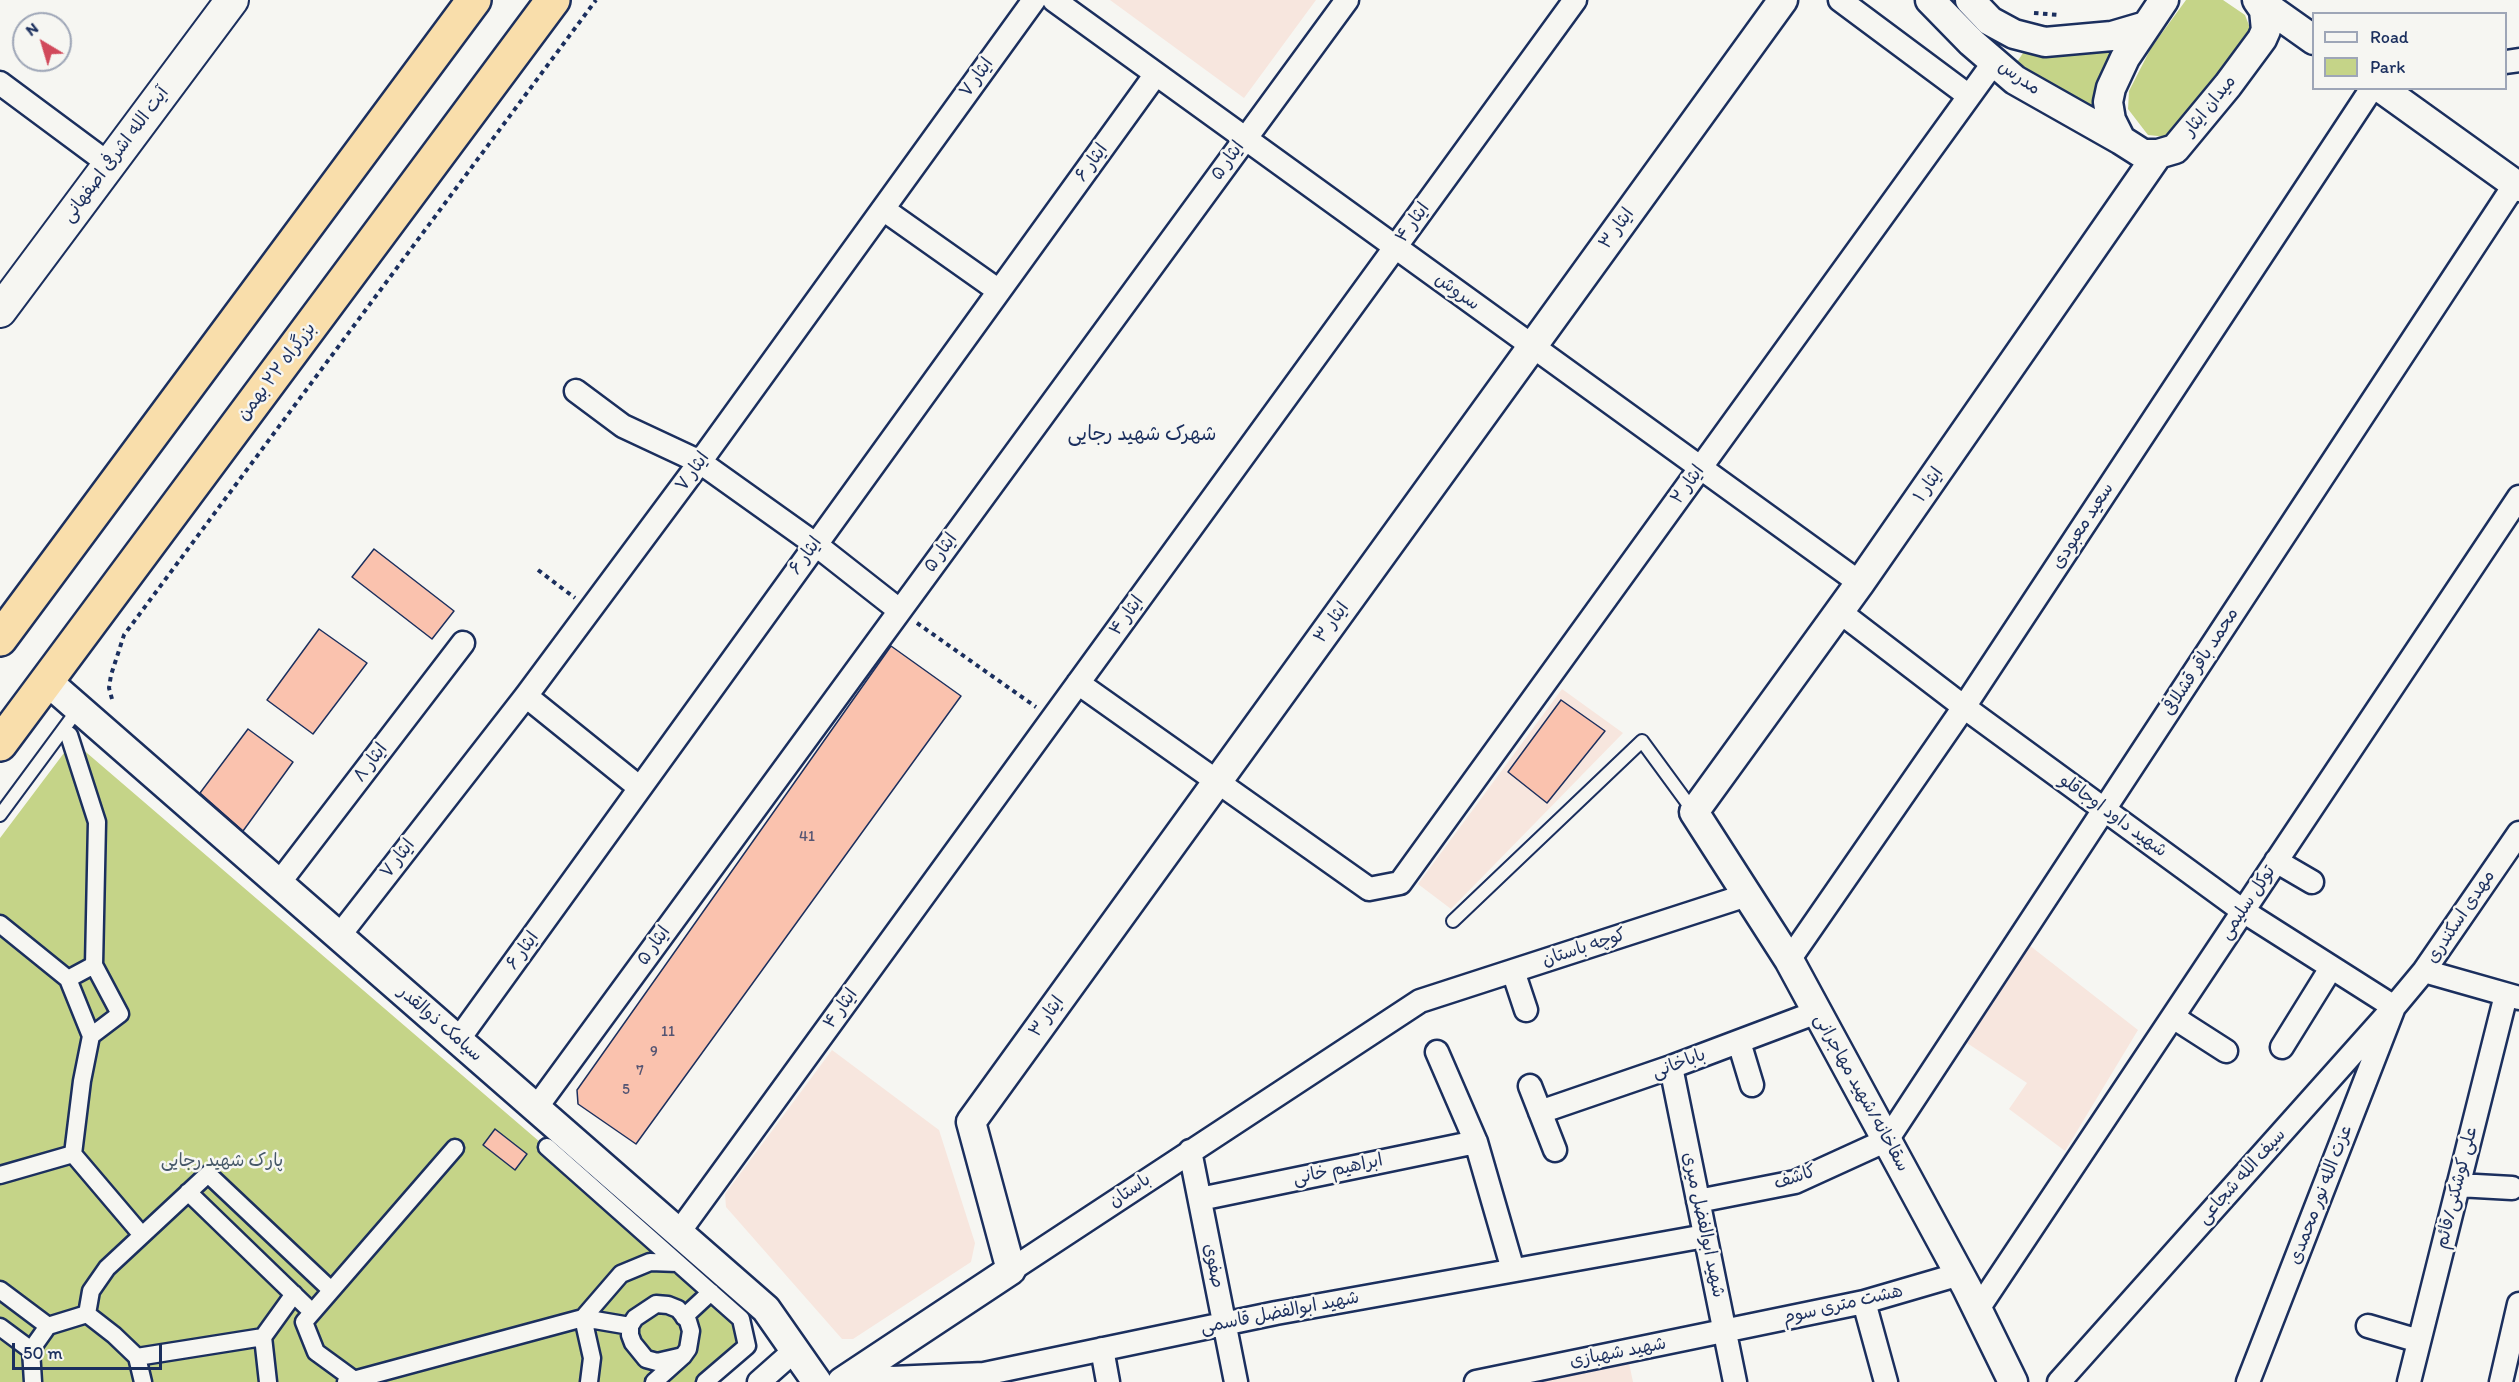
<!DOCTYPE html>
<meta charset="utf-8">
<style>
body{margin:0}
#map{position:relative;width:2519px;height:1382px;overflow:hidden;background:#f6f6f2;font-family:Itim,sans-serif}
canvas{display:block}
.legend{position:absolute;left:2312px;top:12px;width:195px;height:78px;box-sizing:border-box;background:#f6f6f2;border:2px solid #9ea6b7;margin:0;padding:8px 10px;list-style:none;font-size:18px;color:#1b2f5e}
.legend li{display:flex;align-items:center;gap:12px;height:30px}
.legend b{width:30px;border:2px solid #9ea6b7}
.north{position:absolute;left:12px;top:12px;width:60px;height:60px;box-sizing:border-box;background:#f6f6f2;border:2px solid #9ea6b7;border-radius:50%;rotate:322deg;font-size:16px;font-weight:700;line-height:24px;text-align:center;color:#1b2f5e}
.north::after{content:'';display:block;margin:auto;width:21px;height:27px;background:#d1495b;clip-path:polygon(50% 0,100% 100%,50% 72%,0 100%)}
.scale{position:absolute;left:12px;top:1343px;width:150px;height:27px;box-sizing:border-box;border:3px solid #1b2f5e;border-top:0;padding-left:8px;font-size:18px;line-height:21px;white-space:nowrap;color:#1b2f5e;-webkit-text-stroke:4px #f6f6f2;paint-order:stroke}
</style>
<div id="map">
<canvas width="2519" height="1382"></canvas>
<ul class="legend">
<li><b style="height:8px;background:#f6f6f2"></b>Road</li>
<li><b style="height:16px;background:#c5d488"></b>Park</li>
</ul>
<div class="north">N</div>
<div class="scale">50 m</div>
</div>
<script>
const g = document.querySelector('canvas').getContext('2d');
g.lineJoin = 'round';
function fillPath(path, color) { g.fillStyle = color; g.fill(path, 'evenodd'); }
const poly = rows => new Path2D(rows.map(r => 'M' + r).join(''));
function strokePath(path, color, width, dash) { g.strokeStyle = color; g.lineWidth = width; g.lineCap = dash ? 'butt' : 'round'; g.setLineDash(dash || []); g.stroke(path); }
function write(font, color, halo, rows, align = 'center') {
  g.font = font + ' Itim,"Playpen Sans Arabic",sans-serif'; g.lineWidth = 5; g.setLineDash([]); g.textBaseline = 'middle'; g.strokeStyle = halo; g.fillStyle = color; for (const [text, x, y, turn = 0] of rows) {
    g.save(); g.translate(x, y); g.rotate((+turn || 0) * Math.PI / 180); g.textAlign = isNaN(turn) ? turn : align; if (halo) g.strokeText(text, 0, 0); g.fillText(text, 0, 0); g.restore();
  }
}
fillPath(poly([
 [1110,0,1316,0,1244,98],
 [1562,689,1623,733,1451,909,1418,884],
 [2029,945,2138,1030,2065,1151,2009,1109,2027,1083,1967,1043],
 [832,1050,939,1130,975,1243,971,1262,853,1339,842,1339,726,1207,725,1194],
 [1629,1363,1633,1382,1537,1382]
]), '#f7e6de');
fillPath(poly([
 [2186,0,2223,0,2245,15,2250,28,2249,38,2167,137,2148,135,2128,109,2129,91,2151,48],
 [2118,45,2095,109,2015,65,2025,50,2060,57],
 [73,741,753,1325,755,1348,717,1382,0,1382,0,838]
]), '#c5d488');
const building = poly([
 [374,549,454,611,432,639,352,577,374,549],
 [319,629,367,663,313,734,267,700,319,629],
 [891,646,961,696,636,1144,578,1104,577,1090,891,646],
 [1561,700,1605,731,1547,803,1508,772,1561,700],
 [248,729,293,762,243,831,200,793,248,729],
 [495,1129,527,1154,515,1170,483,1145,495,1129]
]);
fillPath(building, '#fac2ae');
strokePath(building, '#1b2f5e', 1.5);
const service = poly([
 [0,815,79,708],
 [1453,921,1642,741,1694,812]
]);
const pedestrian = poly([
 [69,735,97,822,94,965,120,1014,91,1036],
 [0,924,68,979,91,1036,82,1081,73,1154,141,1234],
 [68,979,94,965],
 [547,1147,741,1319,747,1346,705,1382],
 [0,1175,73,1154],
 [188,1192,311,1311],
 [0,1290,48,1326],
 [87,1314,91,1291,107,1268,208,1174,331,1290],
 [684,1317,711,1292],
 [0,1327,31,1350],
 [137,1357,263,1337],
 [353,1379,316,1352,304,1322,455,1148],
 [33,1382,31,1350,48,1326,87,1314,114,1335,137,1357,143,1382],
 [268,1382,263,1337,294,1294],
 [346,1382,583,1318,630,1326],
 [589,1382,592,1358,583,1318,621,1274,650,1262,678,1263],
 [654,1382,683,1356,688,1349,691,1331,688,1321,678,1309,668,1305,656,1304,635,1318,630,1326,630,1335,633,1343,646,1359,657,1362,683,1356]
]);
const minor = poly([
 [1054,0,1860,583],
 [1840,0,1969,96],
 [2506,62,2519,60],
 [0,83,109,164],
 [883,209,999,291],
 [576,391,623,426,700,462,815,544,899,610],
 [1840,612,1964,707,2243,911,2394,1007,2248,1382],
 [1078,683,1369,889,1400,883,1994,62],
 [526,696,640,788],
 [2276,861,2312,882],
 [279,883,463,643],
 [339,936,526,696,700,462,1034,0],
 [1789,960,1964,707,2372,88],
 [1513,971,1526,1010],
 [2424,971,2519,998],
 [2173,1017,2226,1051],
 [458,1040,1156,74],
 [1739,1042,1752,1085],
 [2282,1047,2331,968],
 [1437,1052,1476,1142,1513,1270],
 [1671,1067,1735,1382],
 [1530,1086,1555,1150],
 [536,1108,1347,0],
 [1540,1112,1671,1067,1817,1012],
 [1190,1151,1236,1382],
 [2458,1185,2512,1188],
 [1200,1199,1476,1142],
 [1698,1201,1795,1182,1887,1140,2515,184],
 [679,1232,1575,0],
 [1011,1270,1420,1001,1747,895],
 [1864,1302,1886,1382],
 [1978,1309,2519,497],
 [2368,1326,2419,1341],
 [1102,1349,1108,1382],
 [855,1373,892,1378,984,1374,1276,1313,1705,1236],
 [759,1382,794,1351],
 [1476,1382,1864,1302,1960,1274],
 [2059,1382,2394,1007,2424,971,2519,833],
 [2409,1382,2506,995],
 [2501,1382,2519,1304]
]);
const tertiary = poly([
 [1930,0,1971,42,2015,80,2121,140],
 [1970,0,1990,21,2014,34,2045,42,2112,36,2146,26],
 [2164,0,2125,58,2111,88,2108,102,2111,120,2121,140,2143,154,2158,154,2175,149,2228,85,2262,39,2266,30,2264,10,2257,0],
 [2259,1,2314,40],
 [2381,88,2519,187],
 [47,681,766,1309,817,1382],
 [842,1382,1011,1270,971,1122,1783,0],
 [2013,1382,1967,1288,1789,960,1694,812,1860,583,2158,154]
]);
const secondary = poly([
 [0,311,232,0]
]);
const trunk = poly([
 [0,639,474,0],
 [0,744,553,0]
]);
strokePath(service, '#1b2f5e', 16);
strokePath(pedestrian, '#1b2f5e', 21);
strokePath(minor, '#1b2f5e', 27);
strokePath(tertiary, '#1b2f5e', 33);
strokePath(secondary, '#1b2f5e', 36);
strokePath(trunk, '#1b2f5e', 38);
strokePath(poly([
 [2034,13,2059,15],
 [538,570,575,598],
 [917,623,1036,707],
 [112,699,109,688,111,675,124,635,596,0]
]), '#1b2f5e', 4, [4.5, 4.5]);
strokePath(service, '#f6f6f2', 12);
strokePath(pedestrian, '#f6f6f2', 16);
strokePath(minor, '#f6f6f2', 22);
strokePath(tertiary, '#f6f6f2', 28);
strokePath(secondary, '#f6f6f2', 32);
strokePath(trunk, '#f9deab', 33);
write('15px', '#535472', null, [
 ["41",807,837],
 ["11",668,1032],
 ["9",654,1052],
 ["7",640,1071],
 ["5",626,1090]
]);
write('18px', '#1b2f5e', '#f6f6f2', [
 ["ایثار ۷",977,78,-54],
 ["مدرس",2019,78,35],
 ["میدان ایثار",2210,106,-51],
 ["آیت الله اشرفی اصفهانی",116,155,-53],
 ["ایثار ۵",1228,161,-54],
 ["ایثار ۶",1092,163,-54],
 ["ایثار ۴",1413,223,-54],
 ["ایثار ۳",1617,229,-54],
 ["سروش",1457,292,36],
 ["بزرگراه ۲۲ بهمن",277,372,-53],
 ["ایثار ۷",693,472,-54],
 ["ایثار ۲",1688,485,-54],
 ["ایثار ۱",1929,485,-55],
 ["سعید معبودی",2083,526,-57],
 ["ایثار ۵",941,553,-54],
 ["ایثار ۶",806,556,-54],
 ["ایثار ۴",1127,616,-54],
 ["ایثار ۳",1332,623,-54],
 ["محمد باقر قشلاقی",2201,662,-57],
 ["ایثار ۸",371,763,-53],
 ["شهید داود اوجاقلو",2113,816,36],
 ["ایثار ۷",398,859,-52],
 ["توکل سلیمی",2248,903,-56],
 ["مهدی اسکندری",2461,917,-56],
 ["ایثار ۵",654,946,-54],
 ["کوچه باستان",1584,948,-18],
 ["ایثار ۶",523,951,-54],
 ["ایثار ۴",841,1009,-54],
 ["ایثار ۳",1047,1017,-54],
 ["سیامک ذوالقدر",440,1024,41],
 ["باباخانی",1679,1064,-20],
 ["سقاخانه/شهید مهاجرانی",1861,1093,61],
 ["ابراهیم خانی",1338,1170,-12],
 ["سیف الله شجاعی",2242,1177,-48],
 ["کاشف",1795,1178,-18],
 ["علی کوشکنی/قائم",2457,1188,-76],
 ["باستان",1130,1191,-34],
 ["عزت الله نور محمدی",2321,1195,-69],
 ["شهید ابوالفضل میری",1703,1225,78],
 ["صفوی",1213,1266,79],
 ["هشت متری سوم",1843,1305,-13],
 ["شهید ابوالفضل قاسمی",1280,1313,-11],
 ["شهید شهبازی",1618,1353,-11]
]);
write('18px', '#465868', '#f6f6f2', [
 ["پارک شهید رجایی",222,1161]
]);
write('20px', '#1b2f5e', '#f6f6f2', [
 ["شهرک شهید رجایی",1142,435]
]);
</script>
